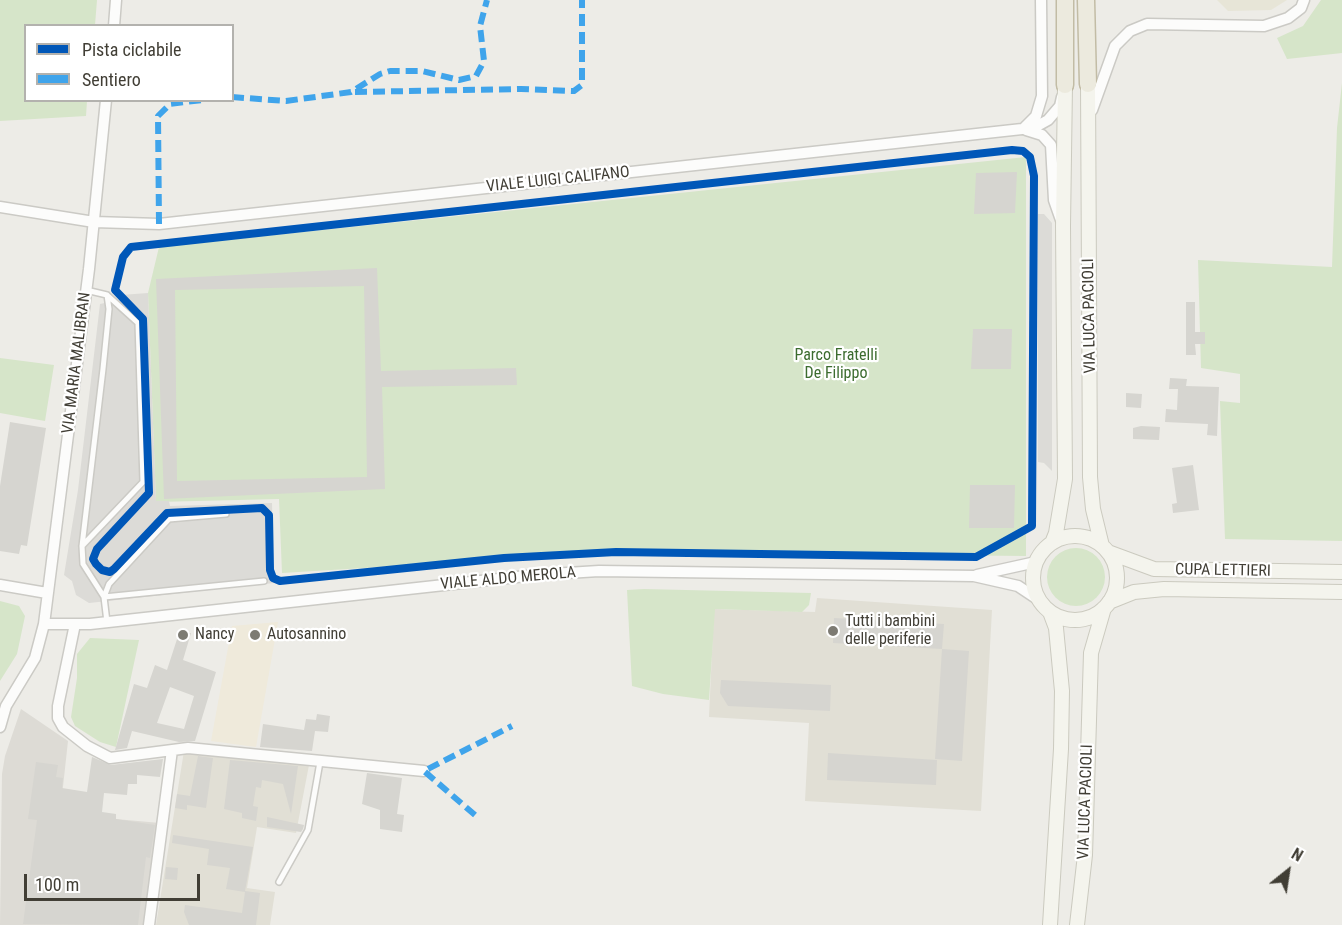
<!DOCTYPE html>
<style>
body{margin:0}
#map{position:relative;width:1342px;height:925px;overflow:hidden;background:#edece7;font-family:"Roboto Condensed",sans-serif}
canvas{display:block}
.legend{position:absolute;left:24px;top:24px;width:210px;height:78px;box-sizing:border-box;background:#fff;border:2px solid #b3b2ae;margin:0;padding:8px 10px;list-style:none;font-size:18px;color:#413e35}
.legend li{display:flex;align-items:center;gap:12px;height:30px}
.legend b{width:30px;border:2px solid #b3b2ae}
.north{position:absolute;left:1258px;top:841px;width:60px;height:60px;-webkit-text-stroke:4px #fff;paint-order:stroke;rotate:30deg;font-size:16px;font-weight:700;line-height:24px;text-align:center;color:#413e35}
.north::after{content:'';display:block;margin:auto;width:21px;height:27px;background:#413e35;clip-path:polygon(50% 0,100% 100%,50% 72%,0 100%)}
.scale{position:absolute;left:24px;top:874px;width:176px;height:27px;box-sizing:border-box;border:3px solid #413e35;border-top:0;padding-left:8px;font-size:18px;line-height:21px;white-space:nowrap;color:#413e35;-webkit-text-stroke:4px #fff;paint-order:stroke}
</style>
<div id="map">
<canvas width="1342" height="925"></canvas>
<ul class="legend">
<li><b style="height:8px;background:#0057b8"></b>Pista ciclabile</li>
<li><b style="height:8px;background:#3fa4eb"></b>Sentiero</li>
</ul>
<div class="north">N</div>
<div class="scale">100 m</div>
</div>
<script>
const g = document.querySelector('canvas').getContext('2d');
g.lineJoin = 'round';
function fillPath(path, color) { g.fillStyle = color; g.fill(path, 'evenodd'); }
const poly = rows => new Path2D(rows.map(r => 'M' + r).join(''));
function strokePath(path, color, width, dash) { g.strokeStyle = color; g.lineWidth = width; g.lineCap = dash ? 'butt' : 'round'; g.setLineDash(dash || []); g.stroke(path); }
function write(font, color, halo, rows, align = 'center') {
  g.font = font + ' "Roboto Condensed",sans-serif'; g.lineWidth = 4.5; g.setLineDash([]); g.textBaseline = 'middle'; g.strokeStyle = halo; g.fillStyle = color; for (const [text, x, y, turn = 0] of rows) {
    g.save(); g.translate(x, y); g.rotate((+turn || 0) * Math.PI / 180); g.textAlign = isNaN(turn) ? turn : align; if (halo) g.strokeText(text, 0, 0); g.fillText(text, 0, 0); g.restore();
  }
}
fillPath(poly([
 [817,598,992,610,981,811,805,801,809,723,709,717,714,609,815,612],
 [184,751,309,765,296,833,257,827,247,888,275,892,270,925,156,925]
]), '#e1dfd5');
fillPath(poly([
 [278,622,256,747,211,741,232,626]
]), '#efeadb');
fillPath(poly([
 [21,709,68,741,60,814,160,823,146,925,0,925,2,774,5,756]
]), '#dddbd5');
fillPath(poly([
 [1217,0,1287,0,1271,10,1228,11]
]), '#e7e5d7');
fillPath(poly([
 [0,0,97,0,95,25,26,26,26,100,87,101,86,116,0,121],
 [1321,0,1342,0,1342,53,1287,59,1277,38,1303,26],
 [1342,83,1342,541,1225,539,1220,401,1240,403,1240,374,1201,368,1198,260,1332,267,1337,128],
 [1026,157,1026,556,627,552,282,573,279,499,156,502,148,293,159,247],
 [0,358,54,365,45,421,0,413],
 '1047 577a29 29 0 1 1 58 0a29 29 0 1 1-58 0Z',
 [627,590,644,589,811,593,809,605,802,612,715,609,709,700,663,694,632,686],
 [0,601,19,606,25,616,17,654,0,681],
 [90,638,139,640,116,747,100,742,75,726,71,717,77,678,77,654]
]), '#d6e5c9');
fillPath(poly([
 [1038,214,1044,214,1052,223,1052,471,1044,463,1038,462],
 [148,293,156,501,169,501,170,506,272,503,274,583,89,603,76,595,72,581,64,575,78,490,100,304,119,300,121,295]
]), '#dcdbd7');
fillPath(poly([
 [1017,172,1015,213,974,214,976,173],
 [377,268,381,371,516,368,517,385,382,387,385,489,164,499,156,279],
 [364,286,367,477,177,481,175,290],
 [1186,302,1195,302,1195,332,1205,332,1205,344,1195,344,1196,355,1186,355],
 [973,329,1012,329,1011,369,971,369],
 [1170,378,1187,379,1186,386,1219,387,1217,436,1207,435,1208,424,1165,422,1166,409,1177,410,1178,389,1169,389],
 [1126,393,1142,394,1141,408,1126,407],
 [10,422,46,428,27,546,21,545,19,554,0,551,0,486],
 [1141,426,1160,427,1159,440,1133,439,1133,428],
 [1193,465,1199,510,1173,513,1172,504,1177,503,1172,468],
 [970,485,1015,485,1014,528,969,528],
 [834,618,944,624,942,649,833,643],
 [179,633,191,633,183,660,216,672,195,741,179,742,132,731,127,748,115,750,134,684,147,688,155,665,167,670],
 [170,687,194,696,184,729,157,723],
 [942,649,969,651,962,761,935,759],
 [721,680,831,685,830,711,728,706,720,693],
 [317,714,330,716,328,732,315,731,312,751,260,747,263,724,304,730,306,719,316,720],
 [828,753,937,760,936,785,827,780],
 [198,756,213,758,206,808,187,805,187,810,175,808,177,794,190,796],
 [92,757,111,765,163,759,160,777,137,775,137,784,128,784,127,795,104,793,102,812,116,814,116,819,155,825,150,858,146,857,138,925,23,924,37,820,28,819,36,762,58,765,56,777,63,778,62,788,87,792],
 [230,760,298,766,291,814,283,784,262,780,261,788,256,787,253,806,258,807,256,821,242,818,242,813,224,809],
 [367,773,402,778,397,814,404,815,402,832,380,829,380,810,362,804],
 [267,817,304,825,303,829,301,832,267,827],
 [173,835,253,847,245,891,260,893,256,925,189,925,184,912,185,905,242,913,245,892,226,889,230,868,207,865,209,849,172,843],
 [166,867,178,868,177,880,165,879]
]), '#d6d5d0');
const service = poly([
 [226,514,169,519,109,584,104,597,264,581],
 [82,546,143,482,138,323,107,295,86,290],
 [107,622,104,597,83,564,82,546,103,369,109,309,107,295],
 [279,882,308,830,320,762]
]);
const minor = poly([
 [114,26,116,0],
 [1092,110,1115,46,1130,31,1147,24,1264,26,1288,18,1301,8,1304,0],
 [1023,129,1036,116,1042,96,1041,0],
 [1026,130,1042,135,1051,145,1054,200,1061,220],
 [0,207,94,222,159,224,1022,129,1039,125,1048,120,1060,106,1062,97],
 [977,575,1036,562],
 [0,585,47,593],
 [44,624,90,624,535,575,599,571,974,576,1018,586,1039,600],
 [75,624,58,706,58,718,63,727,87,746,110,758,188,748,424,771],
 [0,727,6,706,35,658,44,624,89,269,106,100],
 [149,925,172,750]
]);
const secondary = poly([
 [1088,84,1090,477,1093,509,1102,546],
 '1033 578a42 42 0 1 1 84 0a42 42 0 1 1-84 0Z',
 [1052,543,1056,533,1065,479,1063,226,1065,85],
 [1108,552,1154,569,1342,572],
 [1109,602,1134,592,1164,589,1342,592],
 [1050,925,1061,749,1062,691,1056,628,1050,612],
 [1077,925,1085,855,1091,653,1104,608]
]);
const trunk = poly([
 [1086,0,1088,84],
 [1065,85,1065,0]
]);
strokePath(service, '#cbcac5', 8);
strokePath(minor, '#cbcac5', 13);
strokePath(secondary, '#cbcabf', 16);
strokePath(trunk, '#c2bca5', 19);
strokePath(service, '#fcfcfb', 5);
strokePath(minor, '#fcfcfb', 10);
strokePath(secondary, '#f4f4ed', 14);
strokePath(trunk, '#eceade', 16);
strokePath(poly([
 [355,92,521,89,574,91,582,85,582,0],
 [232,97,286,101,351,92,380,74,390,71,422,71,459,80,476,76,484,61,480,26,487,0],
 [159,224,158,116,170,104,202,100],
 [475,815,424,771,512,726]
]), '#3fa4eb', 6, [12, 6]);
strokePath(poly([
 [1012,150,1023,151,1030,157,1034,176,1032,526,976,557,616,552,504,558,280,581,273,578,270,570,269,515,262,508,167,513,114,569,110,572,102,570,96,564,93,559,97,549,149,493,143,319,115,290,123,257,131,247,1012,150]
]), '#0057b8', 8);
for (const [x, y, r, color] of [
 [833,631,6,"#7d7b73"],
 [183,635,6,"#7d7b73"],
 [255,635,6,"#7d7b73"]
]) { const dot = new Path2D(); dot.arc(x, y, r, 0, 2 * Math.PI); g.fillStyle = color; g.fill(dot); strokePath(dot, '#fff', 2); }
write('16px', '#413e35', '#fff', [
 ["VIALE LUIGI CALIFANO",558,180,-6],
 ["VIA LUCA PACIOLI",1090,316,-91],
 ["VIA MARIA MALIBRAN",77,363,-83],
 ["CUPA LETTIERI",1223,571,1],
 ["VIALE ALDO MEROLA",508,579,-5],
 ["VIA LUCA PACIOLI",1086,802,-88]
]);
write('16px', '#3c6c2f', '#fff', [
 ["Parco Fratelli",836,356],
 ["De Filippo",836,374]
]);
write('16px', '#413e35', '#fff', [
 ["Tutti i bambini",845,622],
 ["delle periferie",845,640],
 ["Nancy",195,635],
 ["Autosannino",267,635]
], 'left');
</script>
